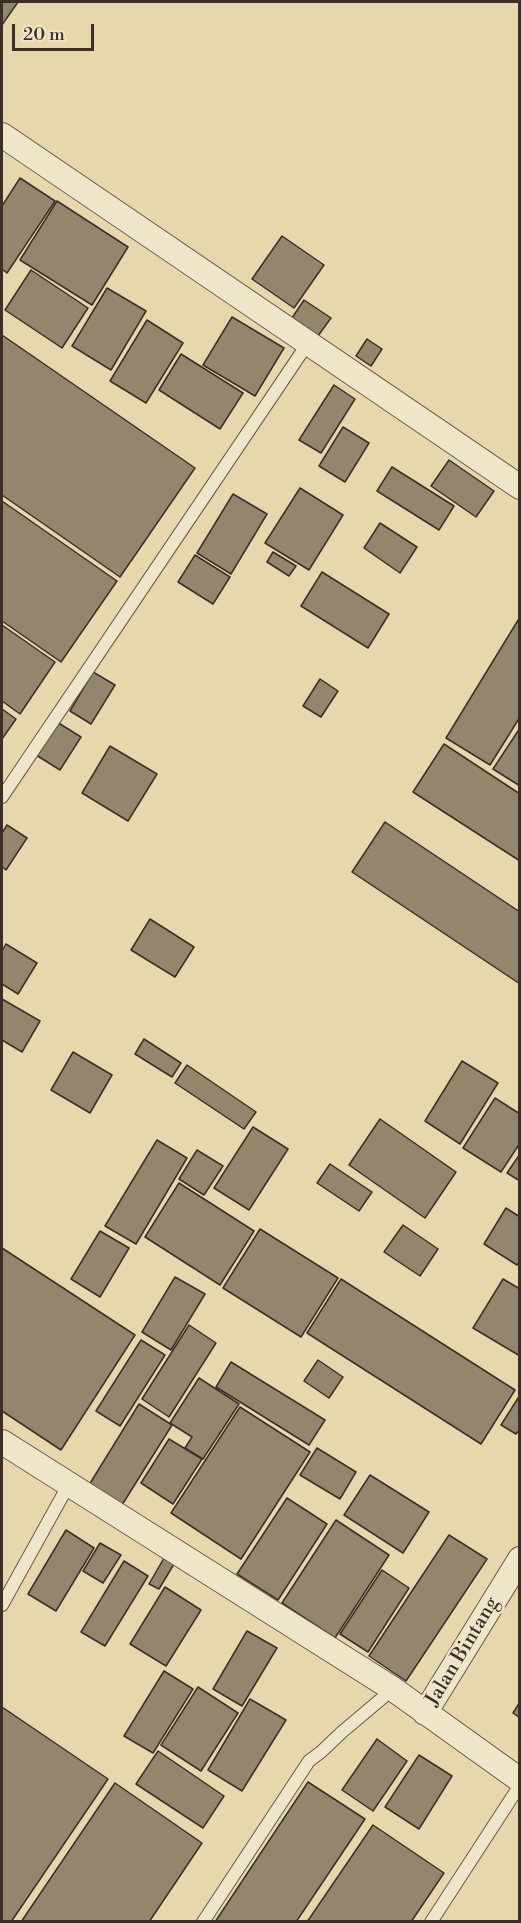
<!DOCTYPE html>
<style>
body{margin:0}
#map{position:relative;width:521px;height:1923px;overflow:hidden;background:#e7d7ac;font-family:"Libre Bodoni",serif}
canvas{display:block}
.frame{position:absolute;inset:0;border:3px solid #3b2f28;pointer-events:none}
.scale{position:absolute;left:12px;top:24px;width:82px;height:27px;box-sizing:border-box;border:3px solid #3b2f28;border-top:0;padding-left:8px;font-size:18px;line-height:21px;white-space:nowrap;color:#3b2f28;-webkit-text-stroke:4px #efe5c9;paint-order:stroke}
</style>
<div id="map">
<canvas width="521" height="1923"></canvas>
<div class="frame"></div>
<div class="scale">20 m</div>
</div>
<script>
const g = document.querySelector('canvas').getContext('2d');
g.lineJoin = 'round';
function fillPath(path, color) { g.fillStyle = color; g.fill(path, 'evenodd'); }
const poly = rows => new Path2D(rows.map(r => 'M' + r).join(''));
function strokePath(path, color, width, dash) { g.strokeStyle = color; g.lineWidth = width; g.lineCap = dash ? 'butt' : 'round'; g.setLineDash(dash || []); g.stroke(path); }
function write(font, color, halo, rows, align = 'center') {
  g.font = font + ' "Libre Bodoni",serif'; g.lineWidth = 5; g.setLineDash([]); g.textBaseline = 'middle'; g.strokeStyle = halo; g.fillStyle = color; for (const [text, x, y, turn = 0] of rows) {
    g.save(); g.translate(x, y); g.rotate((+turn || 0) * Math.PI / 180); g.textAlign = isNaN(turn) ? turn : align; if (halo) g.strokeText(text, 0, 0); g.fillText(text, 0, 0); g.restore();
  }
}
const building = poly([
 [2,2,18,2,2,25,2,2],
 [20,178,55,201,7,273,2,269,2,206,20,178],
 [57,201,128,247,92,305,20,260,57,201],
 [282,236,324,265,294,308,252,279,282,236],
 [31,270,88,308,62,348,5,310,31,270],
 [107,288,146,311,111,370,72,346,107,288],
 [304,300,331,318,318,336,292,318,304,300],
 [232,317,284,348,255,396,203,365,232,317],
 [147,320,183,343,146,403,110,381,147,320],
 [2,335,195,468,120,577,2,495,2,335],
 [367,339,382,349,371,366,356,356,367,339],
 [181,354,243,393,220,429,159,390,181,354],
 [334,385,355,399,321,453,299,440,334,385],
 [343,427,369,443,345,482,319,466,343,427],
 [449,460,494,491,476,517,431,486,449,460],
 [392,467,454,506,439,530,377,491,392,467],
 [300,488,343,515,309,570,265,543,300,488],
 [233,494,267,514,231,574,197,553,233,494],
 [2,501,117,581,61,662,2,621,2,501],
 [380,523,417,547,400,573,364,548,380,523],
 [273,552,296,566,289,576,267,562,273,552],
 [195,555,230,577,213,604,178,582,195,555],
 [322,572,389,614,368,648,301,606,322,572],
 [520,617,520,717,490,765,446,738,520,617],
 [2,625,55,662,20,714,2,701,2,625],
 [93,672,115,685,91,724,70,711,93,672],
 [320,679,338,691,321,717,303,706,320,679],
 [2,709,16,719,2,739,2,709],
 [57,722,81,737,60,770,36,755,57,722],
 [520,728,520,786,493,769,520,728],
 [444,744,520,794,520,861,413,792,444,744],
 [110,746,157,774,128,821,82,793,110,746],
 [385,822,520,912,520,984,352,872,385,822],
 [7,825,27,838,6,870,2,867,2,833,7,825],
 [150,919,194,947,175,977,131,950,150,919],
 [6,944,37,963,18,994,2,984,2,951,6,944],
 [2,999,40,1021,22,1052,2,1040,2,999],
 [144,1039,181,1063,172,1077,135,1054,144,1039],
 [73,1052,112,1075,90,1113,51,1090,73,1052],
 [462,1061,498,1083,460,1144,425,1121,462,1061],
 [187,1065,256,1112,244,1129,175,1083,187,1065],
 [495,1098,520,1114,520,1143,501,1172,463,1148,495,1098],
 [380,1119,456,1172,425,1218,349,1165,380,1119],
 [253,1127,288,1149,249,1210,214,1188,253,1127],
 [157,1140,187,1158,136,1244,105,1226,157,1140],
 [197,1150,223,1166,204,1195,179,1179,197,1150],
 [520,1154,520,1181,507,1173,520,1154],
 [330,1164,372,1192,359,1211,317,1183,330,1164],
 [179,1183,254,1231,220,1285,145,1237,179,1183],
 [506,1208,520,1217,520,1261,517,1265,484,1244,506,1208],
 [403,1225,438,1249,420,1276,384,1252,403,1225],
 [260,1229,338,1278,301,1337,223,1288,260,1229],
 [100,1231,129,1248,100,1297,71,1279,100,1231],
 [2,1248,135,1335,61,1450,2,1411,2,1248],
 [175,1277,205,1294,171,1350,142,1332,175,1277],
 [341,1279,515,1390,481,1444,307,1333,341,1279],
 [503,1279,520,1289,520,1356,473,1328,503,1279],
 [189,1325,216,1343,169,1417,142,1399,189,1325],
 [141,1340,165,1355,120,1426,96,1411,141,1340],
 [318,1360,343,1377,329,1398,304,1381,318,1360],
 [231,1362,325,1420,309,1445,216,1387,231,1362],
 [199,1378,239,1404,203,1459,185,1448,192,1437,170,1423,199,1378],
 [520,1395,520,1429,516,1434,501,1425,520,1395],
 [139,1404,172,1425,122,1505,89,1485,139,1404],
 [240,1407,310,1452,241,1559,171,1513,240,1407],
 [169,1439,202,1459,173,1504,141,1483,169,1439],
 [317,1448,356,1472,340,1499,300,1475,317,1448],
 [370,1475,429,1512,403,1553,344,1515,370,1475],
 [287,1498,327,1524,278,1600,237,1574,287,1498],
 [336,1520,389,1555,335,1638,282,1603,336,1520],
 [66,1530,94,1548,56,1611,28,1594,66,1530],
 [449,1535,487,1559,406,1681,369,1656,449,1535],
 [100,1543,121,1555,103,1583,83,1571,100,1543],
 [164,1558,174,1564,159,1589,149,1584,164,1558],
 [124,1561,148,1576,105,1646,81,1632,124,1561],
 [382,1570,409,1588,368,1652,340,1634,382,1570],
 [165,1587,201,1610,166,1666,130,1644,165,1587],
 [247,1631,277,1648,242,1706,213,1689,247,1631],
 [164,1671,193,1689,153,1753,124,1736,164,1671],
 [198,1687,238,1713,201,1771,161,1745,198,1687],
 [250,1699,286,1720,242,1791,208,1770,250,1699],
 [520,1702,520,1718,513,1713,520,1702],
 [2,1707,108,1779,11,1922,2,1922,2,1707],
 [377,1739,407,1761,373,1811,342,1790,377,1739],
 [158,1751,224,1796,203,1828,136,1784,158,1751],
 [419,1755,452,1776,419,1829,385,1807,419,1755],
 [308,1782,365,1819,296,1922,215,1922,308,1782],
 [115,1783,202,1843,149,1922,21,1922,115,1783],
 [373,1825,444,1873,411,1922,307,1922,373,1825]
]);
fillPath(building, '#94866d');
strokePath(building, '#3b2f28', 1.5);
const service = poly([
 [2,797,308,343],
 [2,1605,69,1484],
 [203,1922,309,1761,321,1752,342,1732,393,1689],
 [431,1922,520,1785]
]);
const minor = poly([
 [2,135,520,487],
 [2,1442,393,1689,520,1780],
 [425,1713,520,1559]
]);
strokePath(service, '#665949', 14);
strokePath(minor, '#665949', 26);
strokePath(service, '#efe5c9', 12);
strokePath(minor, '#efe5c9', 24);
write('20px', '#3b2f28', '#efe5c9', [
 ["Jalan Bintang",463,1652,-59]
]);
</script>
